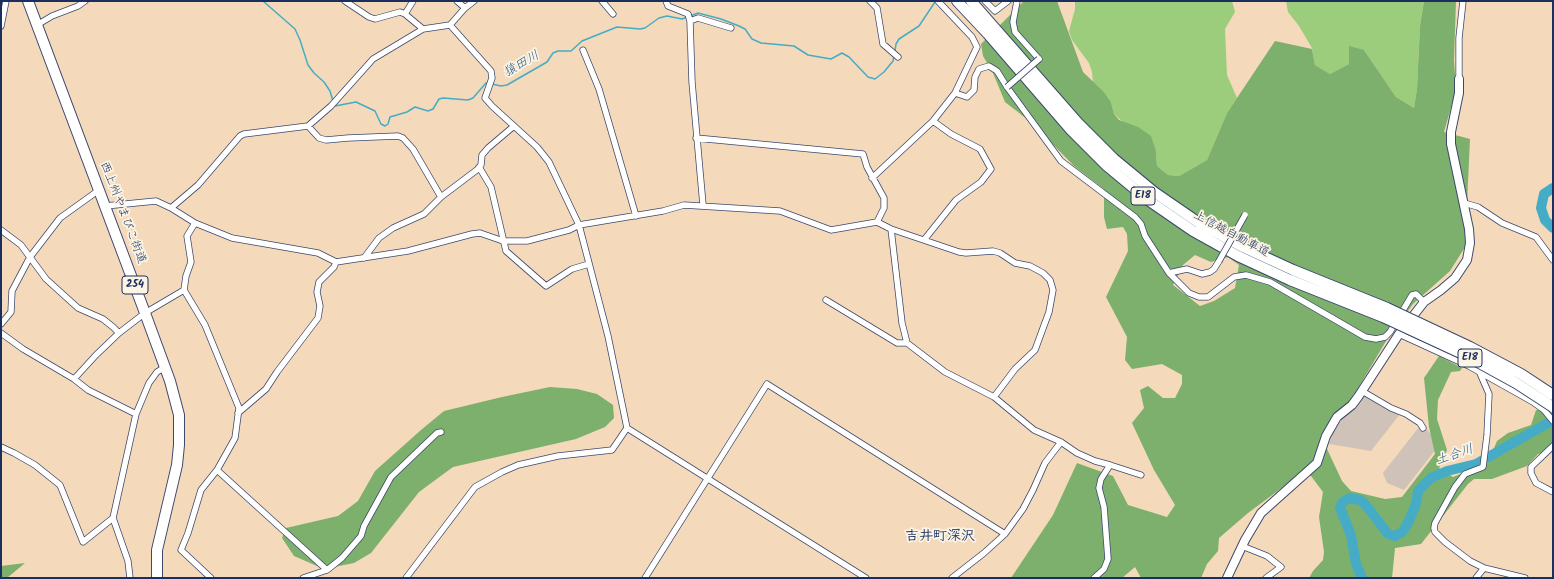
<!DOCTYPE html>
<meta charset="utf-8">
<style>
body{margin:0}
#map{position:relative;width:1554px;height:579px;overflow:hidden;background:#f4d9bb;font-family:Kalam,sans-serif}
canvas{display:block}
.frame{position:absolute;inset:0;border:2px solid #1b2f5e;pointer-events:none}
</style>
<div id="map">
<canvas width="1554" height="579"></canvas>
<div class="frame"></div>
</div>
<script>
const g = document.querySelector('canvas').getContext('2d');
g.lineJoin = 'round';
function fillPath(path, color) { g.fillStyle = color; g.fill(path, 'evenodd'); }
const poly = rows => new Path2D(rows.map(r => 'M' + r).join(''));
function strokePath(path, color, width, dash) { g.strokeStyle = color; g.lineWidth = width; g.lineCap = dash ? 'butt' : 'round'; g.setLineDash(dash || []); g.stroke(path); }
function write(font, color, halo, rows, align = 'center') {
  g.font = font + ' Kalam,"Klee One",sans-serif'; g.lineWidth = 3.5; g.setLineDash([]); g.textBaseline = 'middle'; g.strokeStyle = halo; g.fillStyle = color; for (const [text, x, y, turn = 0] of rows) {
    g.save(); g.translate(x, y); g.rotate((+turn || 0) * Math.PI / 180); g.textAlign = isNaN(turn) ? turn : align; if (halo) g.strokeText(text, 0, 0); g.fillText(text, 0, 0); g.restore();
  }
}
fillPath(poly([
 [1364,395,1400,414,1371,451,1329,444,1331,436,1343,418,1356,408],
 [1419,427,1427,430,1440,444,1404,490,1387,483,1383,473]
]), '#cec2b9');
fillPath(poly([
 [1075,1,1232,1,1235,12,1225,29,1227,75,1237,98,1227,113,1207,160,1179,176,1168,175,1157,166,1156,151,1114,114,1111,102,1104,92,1093,82,1092,72,1089,63,1072,40,1069,31,1075,9],
 [1286,1,1424,1,1420,26,1417,89,1414,108,1396,97,1364,50,1349,64,1330,74,1315,65,1312,48,1299,26,1288,12]
]), '#9bcd7d');
fillPath(poly([
 [1024,1,1057,1,1083,72,1104,92,1111,102,1114,114,1119,120,1138,127,1151,136,1156,151,1157,166,1168,175,1179,176,1207,160,1227,113,1275,41,1312,49,1315,65,1330,74,1349,64,1349,46,1364,50,1396,97,1414,108,1417,89,1420,26,1424,1,1456,1,1454,60,1456,90,1444,132,1470,139,1465,247,1450,271,1413,304,1389,336,1351,400,1324,432,1327,449,1342,481,1351,491,1385,499,1402,497,1435,454,1429,427,1424,378,1439,356,1462,368,1460,371,1451,372,1438,400,1437,419,1447,450,1439,468,1453,477,1488,463,1497,441,1508,433,1531,425,1536,410,1549,410,1553,413,1553,451,1538,454,1527,466,1492,479,1474,479,1468,484,1421,544,1395,548,1392,578,1309,578,1313,571,1323,560,1324,552,1319,517,1323,492,1311,476,1303,472,1248,513,1219,538,1218,551,1207,564,1201,578,1141,578,1135,567,1122,578,1011,578,1053,515,1077,463,1113,476,1128,505,1167,517,1175,505,1154,470,1132,423,1144,408,1140,390,1148,386,1163,398,1175,398,1182,384,1182,375,1162,364,1132,369,1125,360,1127,337,1106,297,1128,251,1127,234,1123,227,1107,229,1104,217,1104,189,1074,166,1032,123,1005,102,993,73,983,56,981,44],
 [1195,255,1211,262,1228,257,1239,265,1235,288,1214,301,1200,306,1173,285,1183,265],
 [550,387,577,389,597,394,613,405,614,418,605,427,576,439,453,467,419,492,371,553,354,563,324,569,294,556,282,538,286,528,338,516,358,501,375,471,421,430,444,411,502,397],
 [25,563,7,578,1,578,1,566]
]), '#7cb06c');
strokePath(poly([
 [263,1,295,29,300,40,308,65,314,73,324,82,330,91,333,101],
 [895,51,896,44,899,39,919,26,935,2],
 [492,84,501,86,507,85,547,62,553,53,558,51,571,51,582,41,617,27,640,29,645,28,659,18,667,16,682,19,698,13,721,19,739,26,745,29,752,39,761,43,794,46,808,55,831,59,842,53,849,57,868,77,875,79,884,72,893,61,894,56],
 [334,104,335,106,356,102,375,111,381,124,385,126,388,124,390,117,407,112,415,107,428,111,433,109,439,99,443,98,468,100,473,98,486,83,488,83]
]), '#46acc6', 1.5);
strokePath(poly([
 [1553,188,1544,194,1541,208,1545,220,1553,228],
 [1362,578,1356,564,1351,535,1340,508,1342,503,1349,498,1360,500,1365,504,1388,534,1395,536,1402,532,1408,523,1416,504,1418,491,1431,478,1447,471,1476,464,1553,420]
]), '#46acc6', 10);
const street = poly([
 [345,1,369,17,375,19,400,12,405,14,423,29],
 [457,1,465,8],
 [602,1,613,14],
 [666,1,668,6,688,14,690,21,692,82,703,205],
 [870,1,877,8,883,44,898,57],
 [985,1,995,11,1008,1],
 [1017,1,1013,22,1015,32,1039,59],
 [405,14,413,1],
 [690,21,698,18,731,28],
 [37,25,52,16,78,6,85,1],
 [450,25,491,71,492,78,485,98,492,106,537,147,549,162,579,225,608,336,627,428,866,578],
 [1,26,6,1],
 [583,50,599,89,636,216],
 [1459,79,1459,38,1463,1],
 [955,93,967,97,974,90,975,77,979,69,989,66,997,71,1007,87,1061,161,1135,217,1141,224,1145,236,1169,273,1189,293,1199,297,1208,297,1234,277,1246,275,1270,282,1365,337,1376,339,1385,337,1390,332,1412,295,1416,294,1424,302],
 [308,126,319,138,326,140,348,138,398,136,403,138,413,149,441,197],
 [696,138,863,154,867,167,884,198,884,208,877,222],
 [479,167,491,187,506,251,546,286,572,269,589,264],
 [872,178,933,121,955,93,977,47,972,37,938,1],
 [1464,203,1478,207,1502,223,1536,237,1553,260],
 [105,206,156,201,171,208,195,223,232,238,318,253,336,262,408,251,472,234,480,233,503,241,527,241,569,230,579,225,663,211,684,205,780,211,831,230,877,222,891,229,959,252,966,253,993,251,1000,253,1015,263,1030,266,1043,273,1050,280,1053,290,1049,312,1035,350,1015,369,994,397],
 [171,208,198,185,240,136,244,134,308,126,331,106,373,59,423,29,450,25,465,8,474,1],
 [195,223,187,236,191,262,186,276,184,290,205,325,239,408,235,438,217,470,201,490,188,533,181,550,211,578],
 [891,229,902,323,907,343,945,372,994,397,1034,430,1061,442,1077,453,1095,461,1110,465,1101,479,1099,488,1104,507,1108,559,1104,569,1094,578],
 [1,230,21,245,46,279,78,308,103,319,113,327,119,333],
 [924,240,956,200,981,182,991,169,980,149,951,134,933,121],
 [364,258,379,238,393,228,424,214,441,197,478,169,481,165,482,155,488,148,514,126],
 [1169,273,1187,269,1202,274,1210,272,1214,269,1219,261],
 [826,300,897,343,907,343],
 [1,324,11,312,12,291,30,257,60,218,99,190],
 [1,333,23,349,74,379,88,390,136,414],
 [1399,334,1469,366,1533,402,1544,410,1553,421],
 [1479,371,1489,394,1487,435,1483,467,1465,474,1455,487,1435,523,1434,528,1435,532,1445,542,1470,561,1484,568,1525,578],
 [74,379,96,355,119,333,145,313,184,290],
 [1362,391,1391,408,1406,414,1420,423,1423,428],
 [238,413,266,389,277,372,318,318,320,306,317,292,319,282,334,267,336,262],
 [1553,446,1531,467,1531,473,1536,483,1553,492],
 [1,447,14,453,35,465,60,485,83,542,113,518],
 [1110,465,1141,475],
 [217,470,327,570],
 [1242,546,1267,556,1281,567,1266,578],
 [130,578,128,561,113,518,136,414,149,383,157,372,165,367],
 [303,578,327,570,342,558,361,536,364,526,391,477,437,433,441,432],
 [406,578,475,487,502,472,518,465,558,456,612,450,627,428],
 [645,578,767,384,1005,534],
 [952,578,984,553,1005,534,1023,509,1033,490,1045,463,1061,442],
 [1476,578,1484,568]
]);
const secondary = poly([
 [1227,578,1245,540,1261,513,1317,463,1326,436,1337,417,1352,405,1358,397,1399,334,1424,302,1441,290,1455,278,1467,260,1470,243,1469,229,1451,144,1451,132,1459,93,1459,79]
]);
const highway = poly([
 [28,1,145,313,170,381,179,415,179,445,177,465,157,550,157,578],
 [957,1,988,34,1071,130,1107,166,1148,200,1193,231,1238,256,1290,280,1383,317],
 [971,1,1078,123,1114,159,1154,192,1199,223,1243,247,1293,270,1387,308]
]);
strokePath(street, '#3c486c', 7);
strokePath(secondary, '#3c486c', 10);
strokePath(highway, '#3c486c', 12);
strokePath(street, '#fff', 5.5);
strokePath(secondary, '#fff', 8);
strokePath(highway, '#fff', 10);
const streetBridge = poly([
 [1007,87,1039,59],
 [1219,261,1245,215]
]);
const highwayBridge = poly([
 [1387,308,1470,347,1521,374,1553,395],
 [1383,317,1465,355,1516,383,1553,407]
]);
strokePath(streetBridge, '#3c486c', 7, []);
strokePath(highwayBridge, '#3c486c', 12, []);
strokePath(streetBridge, '#fff', 5.5);
strokePath(highwayBridge, '#fff', 10);
for (const [x, y, w] of [
 [1143,196,24],
 [135,285,26],
 [1470,358,24]
]) { const box = new Path2D(); box.roundRect(x - w / 2, y - 9, w, 18, 3); g.fillStyle = '#fcf5e5'; g.fill(box); strokePath(box, '#1b2f5e', 1); }
write('bold 11px', '#1b2f5e', null, [
 ["E18",1143,196],
 ["254",135,285],
 ["E18",1470,358]
]);
write('12px', '#1b2f5e', '#fcf5e5', [
 ["西上州やまびこ街道",122,213,69],
 ["上信越自動車道",1231,235,28]
]);
write('italic 13px', '#2a5b82', '#fcf5e5', [
 ["猿田川",522,65,-30],
 ["土合川",1455,456,-19]
]);
write('bold 14px', '#1b2f5e', '#fcf5e5', [
 ["吉井町深沢",940,538]
]);
</script>
